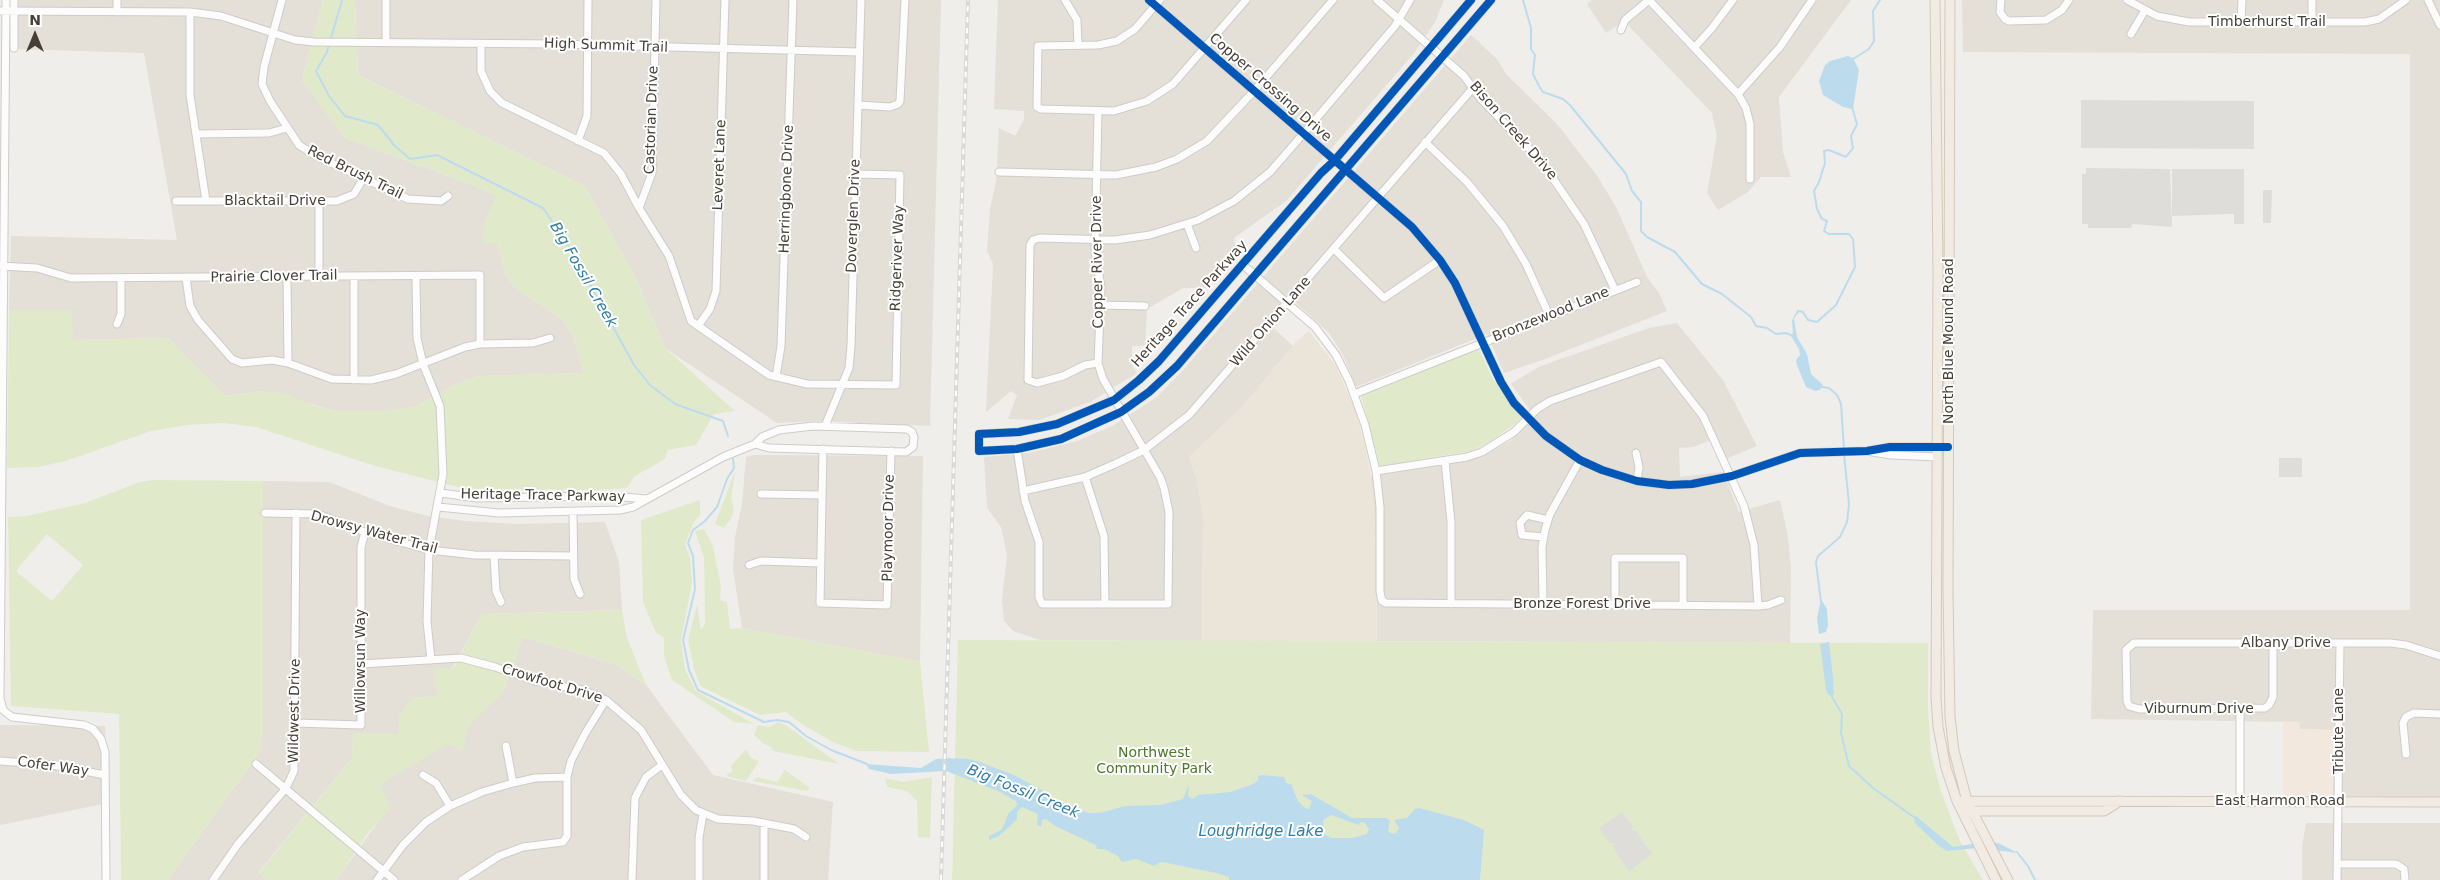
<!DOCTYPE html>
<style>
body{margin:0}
#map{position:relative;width:2440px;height:880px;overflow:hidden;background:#f0eeea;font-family:"DejaVu Sans",sans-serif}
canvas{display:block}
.north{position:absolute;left:10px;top:10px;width:50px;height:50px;-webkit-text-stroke:4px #fff;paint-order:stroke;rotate:0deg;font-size:14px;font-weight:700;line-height:20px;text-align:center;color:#463f36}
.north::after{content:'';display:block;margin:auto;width:18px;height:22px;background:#463f36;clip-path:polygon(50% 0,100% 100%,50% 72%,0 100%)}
</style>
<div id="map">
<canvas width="2440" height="880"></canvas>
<div class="north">N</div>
</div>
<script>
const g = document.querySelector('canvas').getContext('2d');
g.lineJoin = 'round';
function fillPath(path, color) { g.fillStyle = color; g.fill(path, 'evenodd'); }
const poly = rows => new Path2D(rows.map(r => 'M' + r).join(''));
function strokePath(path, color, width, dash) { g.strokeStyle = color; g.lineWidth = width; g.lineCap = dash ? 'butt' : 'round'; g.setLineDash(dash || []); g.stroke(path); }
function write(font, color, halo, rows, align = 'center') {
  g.font = font + ' "DejaVu Sans",sans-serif'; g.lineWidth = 4; g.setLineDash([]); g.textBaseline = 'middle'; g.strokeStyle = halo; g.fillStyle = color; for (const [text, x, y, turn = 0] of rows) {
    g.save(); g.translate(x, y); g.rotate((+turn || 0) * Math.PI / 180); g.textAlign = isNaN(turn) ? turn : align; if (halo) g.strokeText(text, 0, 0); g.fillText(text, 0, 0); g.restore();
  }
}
fillPath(poly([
 [16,0,323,0,302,80,345,138,478,187,497,197,484,224,497,243,505,273,514,287,565,322,574,338,584,373,480,376,458,383,416,406,388,411,336,411,264,391,225,396,168,338,72,340,9,310,11,236,177,240,144,53,16,49],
 [355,0,941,0,930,426,816,421,777,423,665,348,636,279,585,186,358,75],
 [998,0,1444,0,1435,22,1415,52,1286,201,1234,238,1237,260,1221,277,1204,288,1183,288,1147,309,1145,346,1132,346,1132,365,1137,373,1090,402,1039,420,1008,419,1017,395,1011,391,986,412,993,264,987,251,990,209,996,182,999,128,1015,136,1024,120,1024,111,994,109],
 [1592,0,1851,0,1779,97,1783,152,1791,177,1761,177,1748,192,1718,210,1707,193,1717,136,1712,113,1624,21,1606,33,1587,4],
 [1962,0,2440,0,2440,797,2333,796,2334,730,2300,729,2299,722,2091,719,2093,610,2410,610,2410,54,1963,52],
 [1471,35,1497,59,1506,74,1557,124,1598,177,1617,209,1647,277,1659,293,1667,311,1545,359,1504,373,1487,334,1356,387,1343,355,1329,333,1286,294,1266,321,1293,346,1241,408,1189,457,1197,481,1203,516,1202,641,1040,640,1013,631,1004,621,1002,600,1007,555,1001,527,987,508,984,457,1029,453,1077,441,1114,425,1157,397,1185,368],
 [1677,323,1723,380,1757,446,1726,459,1716,438,1694,447,1679,448,1680,477,1723,472,1739,512,1780,500,1788,536,1791,569,1790,643,1377,641,1376,543,1371,476,1457,463,1486,454,1510,441,1535,417,1511,384,1525,375,1541,366,1649,328],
 [754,455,923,456,920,662,742,628,733,569,735,537,742,504,746,457],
 [263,481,329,482,390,506,428,516,464,521,517,524,605,522,619,562,622,610,482,614,437,696,413,698,399,733,353,733,352,758,258,873,268,880,168,880,259,753,263,732],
 [523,637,614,664,646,685,713,775,833,802,828,880,336,880,378,822,380,784,447,744,462,750,469,725,503,692],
 [0,725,105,726,108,803,0,825],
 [2306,823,2440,823,2440,880,2302,880,2302,847]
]), '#e4dfd7');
fillPath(poly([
 [2283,721,2299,722,2300,729,2334,730,2333,796,2283,796]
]), '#f3e8dd');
fillPath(poly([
 [1309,331,1336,366,1356,412,1366,450,1373,489,1376,543,1377,641,1202,641,1203,516,1197,481,1189,457,1241,408,1298,340]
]), '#ebe5d9');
fillPath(poly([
 [323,0,355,0,358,75,585,186,636,279,665,348,735,411,714,414,696,445,668,450,665,459,635,476,627,488,601,490,466,489,375,466,256,427,223,423,188,425,151,431,66,461,38,467,7,468,9,310,72,310,73,340,168,338,225,396,264,391,287,394,312,405,336,411,388,411,416,406,458,383,480,376,584,373,574,338,565,322,514,287,505,273,497,243,482,243,484,224,496,197,478,187,345,138,302,80],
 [1479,349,1492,378,1521,417,1517,422,1490,442,1471,451,1380,466,1361,395,1365,392],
 [735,471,731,499,734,509,732,517,724,528,715,524],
 [154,480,263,481,263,732,259,753,168,880,121,880,119,714,11,706,8,517,26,516,85,503,140,482],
 [47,534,83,565,52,601,16,571],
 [700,500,700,515,694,522,685,544,690,558,692,583,681,640,685,670,696,691,754,724,734,722,672,680,664,656,664,637,656,633,643,602,641,520],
 [704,529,713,546,721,586,720,600,727,602,730,629,742,628,920,662,929,752,856,751,833,742,800,723,786,712,760,715,700,686,694,669,688,640,697,604,701,630,705,624,704,558,695,531],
 [622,610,627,638,646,685,614,664,523,637,503,692,470,725,462,750,447,745,380,784,391,809,368,833,336,880,268,880,258,874,352,758,353,733,399,733,399,714,413,698,437,696,433,669,454,667,482,614],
 [958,640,1928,643,1928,708,1931,754,1941,791,1952,821,1960,841,1983,880,952,880],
 [778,722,787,726,839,764,773,751,771,747,764,744,754,735,758,725,770,727],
 [746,749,751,758,759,761,746,781,729,777,726,774,732,772,731,766],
 [785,770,810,788,807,791,752,781,757,777,777,782],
 [932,777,930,838,918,837,917,801,907,791,887,787,885,778,903,782]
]), '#e0eacb');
fillPath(poly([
 [2081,100,2254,101,2254,149,2081,148],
 [2086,168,2170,169,2172,227,2132,224,2131,228,2088,228,2088,224,2082,224,2082,174,2086,174],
 [2172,169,2244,169,2244,224,2234,224,2234,214,2172,216],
 [2263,190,2272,190,2271,223,2263,223],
 [2279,458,2302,458,2302,477,2279,477],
 [1622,812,1633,827,1631,831,1635,830,1652,854,1629,871,1612,846,1615,844,1614,842,1610,844,1599,828]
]), '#dfddda');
fillPath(poly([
 [1848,56,1853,58,1859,70,1853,109,1843,107,1823,95,1819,81,1825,65,1830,61],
 [1798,312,1794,319,1797,337,1807,354,1811,374,1823,385,1820,390,1815,391,1806,387,1797,365,1796,360,1800,355,1799,349,1791,336,1793,333,1792,321,1795,314],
 [1821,599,1827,609,1828,625,1826,632,1819,634,1817,618],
 [1829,642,1833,678,1834,695,1831,696,1828,694,1826,690,1820,644],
 [947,758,970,759,982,763,1014,775,1049,794,1051,799,1088,813,1100,813,1125,806,1160,805,1183,799,1189,784,1188,796,1193,799,1198,795,1230,792,1253,784,1258,780,1258,776,1262,775,1284,777,1286,783,1291,784,1298,801,1305,808,1309,809,1312,801,1302,795,1311,794,1352,818,1386,818,1390,821,1388,831,1392,834,1396,833,1399,828,1394,820,1407,818,1415,809,1419,808,1464,820,1484,830,1480,880,1229,880,1229,877,1216,873,1167,863,1160,862,1154,866,1136,859,1122,862,1118,856,1104,849,1097,849,1096,845,1055,826,1046,819,1042,820,1041,827,1037,825,1038,814,1022,807,1017,812,1017,819,1010,826,999,836,989,840,989,836,1001,830,1004,825,1008,814,1017,805,1016,801,998,791,946,771,891,774,869,769,866,764,921,768,936,759],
 [1331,815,1359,825,1361,822,1365,823,1369,829,1367,834,1352,838,1331,838,1324,834,1323,820],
 [1916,816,1953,847,1990,841,2000,844,2018,853,1978,848,1947,851,1939,846,1915,823,1914,818]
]), '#bcdced');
strokePath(poly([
 [342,0,327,52,316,71,329,96,345,116,378,125,395,146,410,159,437,155,543,208,567,243,634,365,650,385,675,404,723,421,728,436],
 [1523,0,1531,28,1531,49,1535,55,1533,74,1539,86,1543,92,1563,99,1570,105,1626,174,1632,191,1641,202,1641,231,1647,237,1675,252,1702,284,1722,294,1751,317,1756,326,1767,328,1776,334,1787,333,1794,337],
 [1853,59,1869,49,1874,41,1873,11,1880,0],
 [1797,313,1798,311,1803,312,1808,320,1817,322,1836,305,1855,267,1853,239,1849,234,1829,234,1824,231,1827,221,1822,219,1817,209,1814,191,1819,182,1825,163,1824,151,1829,150,1846,157,1853,148,1851,136,1857,124,1852,107],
 [1822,387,1829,388,1837,395,1841,404,1844,449],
 [733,459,734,468,727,479,717,507,705,521,693,530,688,543,693,556,695,589,683,640,689,670,698,690,764,722,777,720,789,722,806,736,831,750,867,764],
 [1821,602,1816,562,1818,556,1840,537,1847,522,1849,504,1844,454],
 [1831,695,1842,714,1841,733,1849,766,1873,788,1915,818],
 [2017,852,2028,866,2035,880]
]), '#bcdced', 2);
const minor = poly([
 [6,0,0,698,3,710,12,717,84,725,93,729,101,739,105,752,106,880],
 [282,0,264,67,262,84,270,101,299,145,318,157,408,199,441,201,448,196],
 [1065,0,1077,20,1078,45],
 [1149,0,1412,227,1440,260,1455,283,1501,382,1514,403,1546,436,1580,460,1602,470,1637,481,1669,485,1692,484,1732,476,1800,453,1867,451,1890,447,1948,447],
 [1160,0,1135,29,1117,41,1098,45,1038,46,1037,107,1041,109,1114,111,1147,101,1173,84,1246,0],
 [1377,0,1464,76,1480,98,1541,161,1584,224,1615,290],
 [1471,0,1335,160,1321,173,1159,361,1139,380,1114,400,1057,424,1019,432,979,434,979,451,1017,449,1061,439,1121,412,1149,392,1177,366,1491,0],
 [1649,0,1738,94,1746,108,1750,124,1750,179],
 [2001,0,2000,12,2005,19,2009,21,2046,20,2062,10,2069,0],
 [2127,0,2157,16,2189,22,2365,22,2379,19,2406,0],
 [2312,0,2312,22],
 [2428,0,2440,25],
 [0,11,190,12,221,16,295,40,314,42,558,44,859,52],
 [117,12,117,0],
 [190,12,190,95,206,201],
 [2241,22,2242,0],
 [1621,30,1625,20,1649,0],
 [2131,34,2145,10],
 [386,43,386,0],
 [481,44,481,71,490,91,502,103,604,153,621,174,639,208,669,256,691,321,769,375,807,384,896,385,900,175,856,174],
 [14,48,14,0],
 [1694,48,1712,28,1733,0],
 [1738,94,1780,47,1812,0],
 [858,105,890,107,898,104,900,101,905,0],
 [196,134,269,133,287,128],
 [578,141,587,116,588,0],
 [1425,142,1467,182,1503,226,1526,264,1549,315],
 [999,172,1116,175,1156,167,1177,159,1207,141,1254,91,1333,0],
 [176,201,337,201,354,194,363,179],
 [639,208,652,173,656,0],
 [1187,224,1196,248],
 [1334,249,1384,298,1440,260],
 [1243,265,1315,327,1336,355,1349,381,1365,425,1376,471,1380,507,1380,592,1382,601,1386,603,1758,606,1768,605,1781,600],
 [0,266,37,268,71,278,480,275,480,344],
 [319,275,319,201],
 [416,277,417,338,423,364,440,406,443,474,429,550,427,621,431,660],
 [186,278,190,306,198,320,232,359,242,363,272,360,288,363,332,379,371,380,396,374,465,347,480,344,533,343,550,338],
 [287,278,288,363],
 [1100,305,1145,306],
 [117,324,121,314,121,278],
 [698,326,710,309,716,291,725,0],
 [1098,363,1085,365,1063,376,1037,383,1028,380,1030,245,1033,240,1040,238,1115,240,1150,235,1198,220,1234,201,1270,172,1304,133,1395,26,1410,0],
 [776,377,781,346,793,0],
 [354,380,354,277],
 [1354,394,1637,282],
 [825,426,849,368,851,346,861,0],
 [823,449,820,603,887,605,891,451],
 [1017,449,1025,501,1039,542,1039,597,1042,604,1168,604,1169,512,1164,488,1160,477,1103,379,1098,363,1101,287,1095,251,1098,111],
 [1872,452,1891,455,1937,457],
 [1636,453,1639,467,1637,481],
 [1445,461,1451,522,1451,604],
 [1376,471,1467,457,1482,452,1514,432,1537,409,1550,401,1661,362,1703,416,1744,506,1754,545,1758,606],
 [1085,477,1104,536,1105,604],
 [1023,491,1085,477,1115,464,1144,450,1189,415,1473,88],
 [441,493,477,498,612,496,646,499],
 [761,494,822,495],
 [438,507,499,513,620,510,633,507,723,457,755,444,762,437,779,430,813,426,907,429,912,432,914,437,913,447,906,452,769,448,755,444],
 [573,512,574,579,580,594],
 [265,513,318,514,365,532,429,550,475,555,573,556],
 [1543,537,1522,535,1520,523,1527,515,1548,520],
 [494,556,496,591,501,602],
 [749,565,761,561,820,563],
 [1543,604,1542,547,1545,530,1550,514,1580,460],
 [1615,604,1615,558,1683,558,1683,605],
 [2273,643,2273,697,2269,705,2265,708,2139,709,2129,706,2127,701,2126,650,2134,643,2390,643,2406,645,2440,656],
 [361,664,461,658,495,667,535,681,582,690,606,700,641,730,681,795,696,810,718,819,753,821,794,829,806,837],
 [295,723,361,725,361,547,365,532],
 [506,746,513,783],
 [2406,754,2403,723,2406,717,2414,713,2440,714],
 [0,761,53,765,105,775],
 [256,764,394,880],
 [423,775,436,783,450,806],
 [2240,801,2240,710],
 [2338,864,2396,864,2404,869,2405,880],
 [213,880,238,844,286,788,294,771,296,513],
 [377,880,403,845,426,822,450,806,482,792,513,783,535,778,567,777],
 [462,880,499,856,523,847,563,842,567,836,567,777,571,761,586,732,606,700],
 [632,880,635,798,646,777,662,765],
 [699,880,699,838,703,814],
 [764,880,764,823],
 [2337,880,2340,643]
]);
const major = poly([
 [1935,0,1938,271,1936,697,1938,727,1946,768,1957,801,1996,880],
 [1950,0,1948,592,1950,717,1954,751,1967,801,2008,880],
 [1963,801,2440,802],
 [1969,811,2104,811,2120,801]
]);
strokePath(minor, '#ceccc7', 9);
strokePath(major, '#d2c9b8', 11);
strokePath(minor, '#fdfcfc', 7);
strokePath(major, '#f1ebe3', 9);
const rail = poly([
 [941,880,968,0]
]);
strokePath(rail, '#d9d9d8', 4);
strokePath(rail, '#fff', 2, [5.5]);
strokePath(poly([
 [1149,0,1412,227,1440,260,1455,283,1501,382,1514,403,1546,436,1580,460,1602,470,1637,481,1669,485,1692,484,1732,476,1800,453,1867,451,1890,447,1948,447],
 [1471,0,1335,160,1321,173,1159,361,1139,380,1114,400,1057,424,1019,432,979,434,979,451,1017,449,1061,439,1121,412,1149,392,1177,366,1491,0]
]), '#0057b8', 8);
write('14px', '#463f36', '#fff', [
 ["Timberhurst Trail",2267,22],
 ["High Summit Trail",606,46,2],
 ["Copper Crossing Drive",1270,88,41],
 ["Castorian Drive",652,120,-88],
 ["Bison Creek Drive",1513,131,49],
 ["Leveret Lane",720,165,-88],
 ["Red Brush Trail",355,173,26],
 ["Herringbone Drive",787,189,-88],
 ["Blacktail Drive",275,201],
 ["Doverglen Drive",854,216,-88],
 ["Ridgeriver Way",898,258,-88],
 ["Copper River Drive",1098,262,-91],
 ["Prairie Clover Trail",274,277,-1],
 ["Heritage Trace Parkway",1190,304,-48],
 ["Bronzewood Lane",1551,315,-22],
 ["Wild Onion Lane",1271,322,-49],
 ["North Blue Mound Road",1949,341,-90],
 ["Heritage Trace Parkway",543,496,1],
 ["Playmoor Drive",889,528,-89],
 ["Drowsy Water Trail",374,533,15],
 ["Bronze Forest Drive",1582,604],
 ["Albany Drive",2286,643],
 ["Willowsun Way",361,661,-90],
 ["Crowfoot Drive",552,684,17],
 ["Viburnum Drive",2199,709],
 ["Wildwest Drive",295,711,-89],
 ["Tribute Lane",2339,731,-90],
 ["Cofer Way",53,767,8],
 ["East Harmon Road",2280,801]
]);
write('14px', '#4c762b', '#fff', [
 ["Northwest",1154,753],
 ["Community Park",1154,769]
]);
write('italic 15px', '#307da7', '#fff', [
 ["Big Fossil Creek",583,275,60],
 ["Big Fossil Creek",1023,792,22],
 ["Loughridge Lake",1261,832]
]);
</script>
